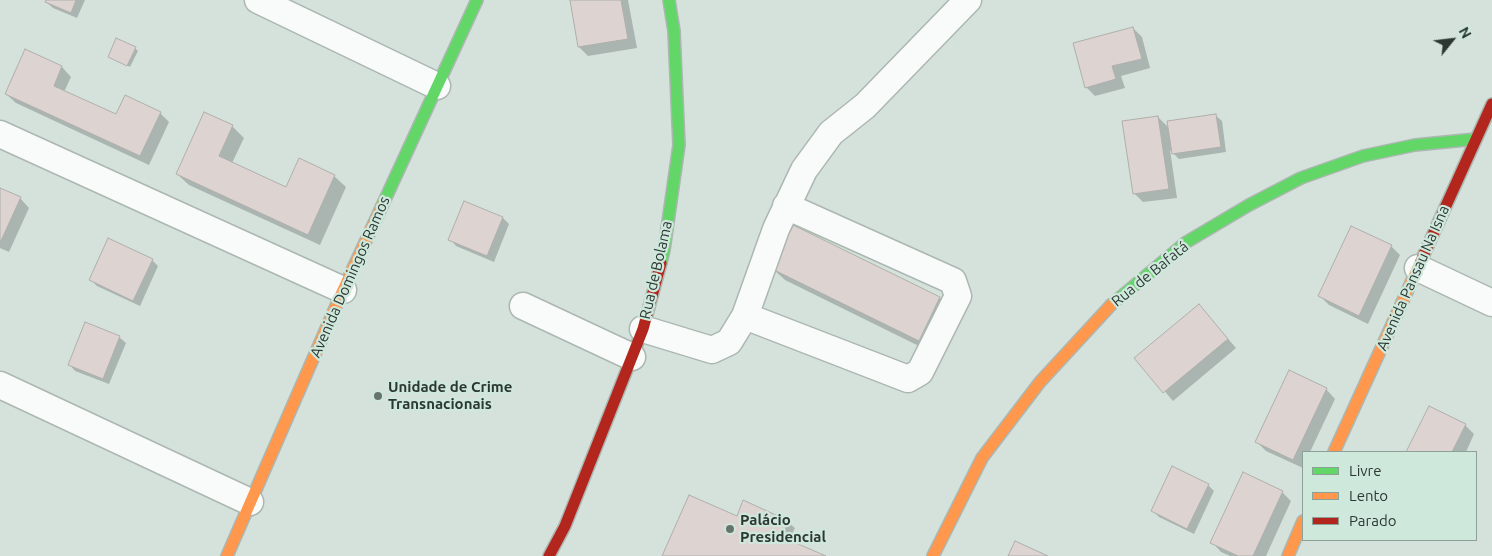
<!DOCTYPE html>
<meta charset="utf-8">
<style>
body{margin:0}
#map{position:relative;width:1492px;height:556px;overflow:hidden;background:#d5e2dc;font-family:Ubuntu,sans-serif}
canvas{display:block}
.legend{position:absolute;left:1302px;top:451px;width:175px;height:90px;box-sizing:border-box;background:#cfe8dc;border:1px solid #8ea198;margin:0;padding:6px 9px;list-style:none;font-size:15px;color:#2d3732}
.legend li{display:flex;align-items:center;gap:10px;height:25px}
.legend b{width:25px;border:1px solid #8ea198}
.north{position:absolute;left:1427px;top:15px;width:50px;height:50px;-webkit-text-stroke:4px #cfe8dc;paint-order:stroke;rotate:61deg;font-size:14px;font-weight:700;line-height:20px;text-align:center;color:#2d3732}
.north::after{content:'';display:block;margin:auto;width:18px;height:22px;background:#2d3732;clip-path:polygon(50% 0,100% 100%,50% 72%,0 100%)}
</style>
<div id="map">
<canvas width="1492" height="556"></canvas>
<ul class="legend">
<li><b style="height:6px;background:#63d668"></b>Livre</li>
<li><b style="height:6px;background:#ff974d"></b>Lento</li>
<li><b style="height:6px;background:#b3261e"></b>Parado</li>
</ul>
<div class="north">N</div>
</div>
<script>
const g = document.querySelector('canvas').getContext('2d');
g.lineJoin = 'round';
function fillPath(path, color) { g.fillStyle = color; g.fill(path, 'evenodd'); }
const poly = rows => new Path2D(rows.map(r => 'M' + r).join(''));
function strokePath(path, color, width, dash) { g.strokeStyle = color; g.lineWidth = width; g.lineCap = dash ? 'butt' : 'round'; g.setLineDash(dash || []); g.stroke(path); }
function write(font, color, halo, rows, align = 'center') {
  g.font = font + ' Ubuntu,sans-serif'; g.lineWidth = 4.5; g.setLineDash([]); g.textBaseline = 'middle'; g.strokeStyle = halo; g.fillStyle = color; for (const [text, x, y, turn = 0] of rows) {
    g.save(); g.translate(x, y); g.rotate((+turn || 0) * Math.PI / 180); g.textAlign = isNaN(turn) ? turn : align; if (halo) g.strokeText(text, 0, 0); g.fillText(text, 0, 0); g.restore();
  }
}
fillPath(poly([
 [47,0,85,0,77,18,53,8,46,2],
 [571,0,628,0,637,48,588,56,579,47],
 [1133,28,1142,37,1150,68,1121,76,1125,88,1095,96,1086,87],
 [135,48,138,51,130,67,110,56],
 [26,51,62,67,71,77,64,92,116,116,160,113,169,122,149,165,16,103,6,94],
 [1215,115,1222,121,1226,152,1179,159,1170,150,1177,198,1143,202,1134,193,1158,117,1169,128],
 [232,126,244,138,232,163,287,189,334,176,346,187,320,245,189,185,177,174],
 [0,189,20,198,29,208,9,252,0,248],
 [465,202,503,218,509,224,494,262,456,246,450,239],
 [794,227,940,298,951,310,931,352,785,280,773,269],
 [1391,246,1400,255,1368,324,1329,305,1320,296],
 [152,260,158,266,140,306,97,286,91,280],
 [1199,305,1236,348,1173,401,1136,358],
 [119,337,126,343,109,384,75,371,69,364],
 [1326,389,1335,399,1310,452,1303,452,1303,468,1266,451,1257,442],
 [1430,408,1465,425,1474,434,1466,452,1408,452],
 [1208,485,1214,491,1194,534,1159,517,1153,511],
 [1282,492,1291,501,1266,556,1230,556,1221,552,1212,542],
 [737,518,788,522,795,528,789,541,823,556,664,556]
]), '#0003');
const building = poly([
 [46,0,76,0,71,13,45,2,46,0],
 [570,0,621,0,628,39,578,47,570,0],
 [1133,27,1142,59,1112,66,1116,79,1085,88,1073,43,1133,27],
 [116,38,136,47,127,66,108,57,116,38],
 [25,49,62,66,54,86,116,114,125,95,161,112,140,156,5,94,25,49],
 [204,112,233,125,219,156,286,187,299,158,335,175,308,235,176,174,204,112],
 [1216,114,1221,147,1172,154,1167,121,1216,114],
 [1158,116,1169,189,1133,194,1122,121,1158,116],
 [0,188,21,197,0,243,0,188],
 [464,201,503,217,487,256,448,240,464,201],
 [793,225,940,297,919,341,772,269,793,225],
 [1351,226,1392,245,1359,316,1318,296,1351,226],
 [108,238,153,259,133,301,89,280,108,238],
 [1199,304,1228,339,1163,393,1134,358,1199,304],
 [85,322,120,336,103,379,68,365,85,322],
 [1289,370,1327,388,1293,460,1255,442,1289,370],
 [1429,406,1466,424,1452,452,1406,452,1429,406],
 [1172,466,1209,484,1187,529,1151,511,1172,466],
 [1243,472,1283,491,1253,556,1238,556,1210,543,1243,472],
 [689,495,737,516,743,500,789,521,782,537,826,556,662,556,689,495],
 [1015,541,1048,556,1008,556,1015,541]
]);
fillPath(building, '#ddd3d0');
strokePath(building, '#aeafac', 1);
const street = poly([
 [258,0,437,86],
 [0,134,343,290],
 [1418,268,1492,303],
 [523,306,632,357],
 [745,316,908,379,920,372,958,296,953,281,786,206],
 [643,329,712,350,729,342,745,316,776,229,804,170,831,133,865,106,968,0],
 [0,385,250,502]
]);
const fast = poly([
 [382,206,477,0],
 [661,263,664,250,679,145,674,31,669,0],
 [1111,305,1185,243,1249,205,1301,178,1363,156,1415,145,1476,139]
]);
const slow = poly([
 [1334,452,1421,261],
 [227,556,343,290,382,206],
 [933,556,982,458,1040,382,1111,305],
 [1288,556,1303,521]
]);
const jam = poly([
 [1421,261,1492,104],
 [549,556,565,526,643,329,661,263]
]);
strokePath(street, '#acb7b2', 29);
strokePath(fast, '#acb7b2', 14);
strokePath(slow, '#acb7b2', 14);
strokePath(jam, '#acb7b2', 14);
strokePath(street, '#f9fbfa', 26);
strokePath(fast, '#63d668', 11);
strokePath(slow, '#ff974d', 11);
strokePath(jam, '#b3261e', 11);
for (const [x, y, r, color] of [
 [378,396,5,"#68736e"],
 [730,529,5,"#68736e"]
]) { const dot = new Path2D(); dot.arc(x, y, r, 0, 2 * Math.PI); g.fillStyle = color; g.fill(dot); strokePath(dot, '#cfe8dc', 2); }
write('15px', '#2d3732', '#cfe8dc', [
 ["Rua de Bolama",656,270,-77],
 ["Rua de Bafatá",1150,274,-39],
 ["Avenida Domingos Ramos",350,277,-66],
 ["Avenida Pansau Na Isna",1413,278,-66]
]);
write('bold 15px', '#2d3732', '#cfe8dc', [
 ["Unidade de Crime",388,387],
 ["Transnacionais",388,404],
 ["Palácio",740,520],
 ["Presidencial",740,537]
], 'left');
</script>
